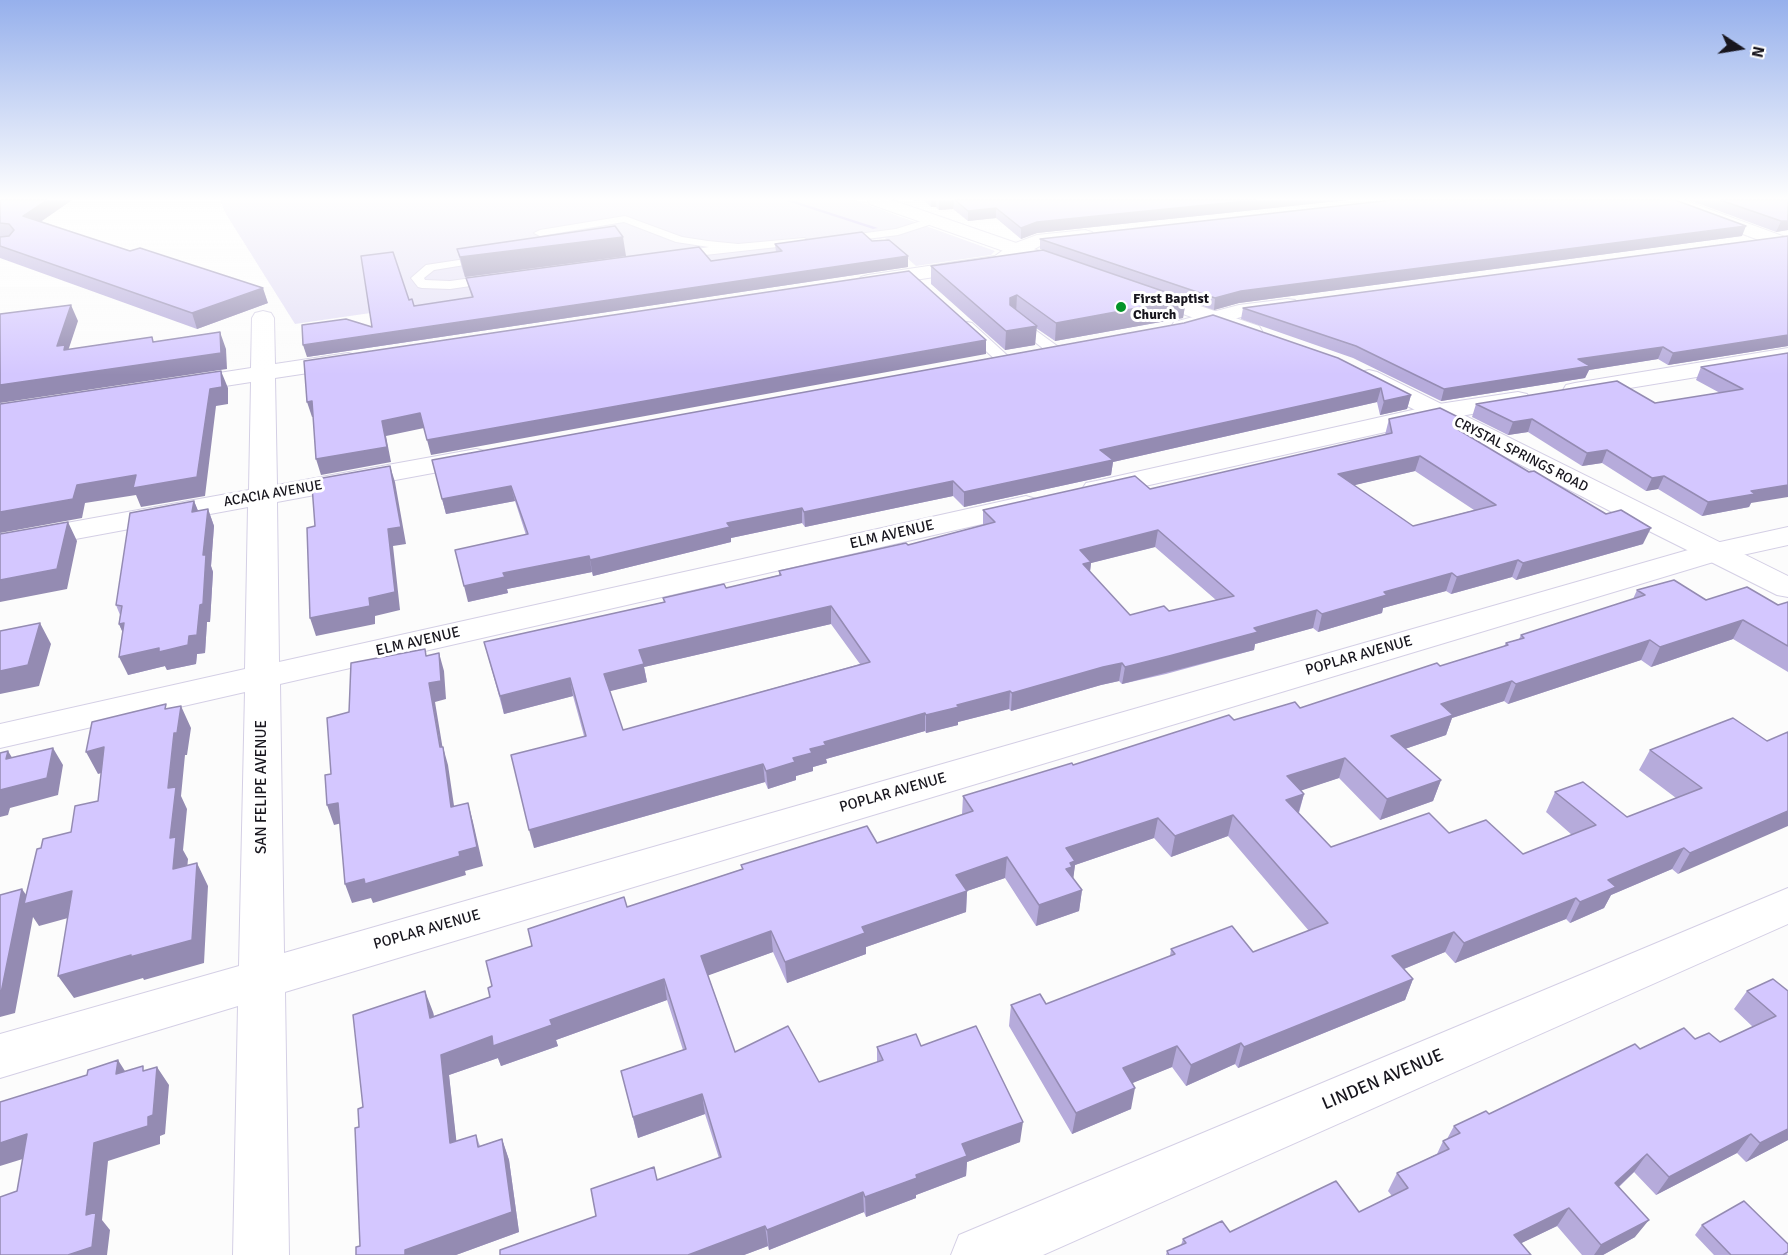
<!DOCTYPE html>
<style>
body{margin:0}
#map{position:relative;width:1788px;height:1255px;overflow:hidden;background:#fcfcfc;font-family:Signika,sans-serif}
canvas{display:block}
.north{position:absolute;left:1710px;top:18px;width:60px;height:60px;-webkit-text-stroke:4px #fff;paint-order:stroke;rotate:102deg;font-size:16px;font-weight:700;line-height:24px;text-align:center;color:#18161e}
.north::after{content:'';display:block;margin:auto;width:21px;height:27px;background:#18161e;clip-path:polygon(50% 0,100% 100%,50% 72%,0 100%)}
</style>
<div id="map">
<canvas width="1788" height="1255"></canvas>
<div class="north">N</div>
</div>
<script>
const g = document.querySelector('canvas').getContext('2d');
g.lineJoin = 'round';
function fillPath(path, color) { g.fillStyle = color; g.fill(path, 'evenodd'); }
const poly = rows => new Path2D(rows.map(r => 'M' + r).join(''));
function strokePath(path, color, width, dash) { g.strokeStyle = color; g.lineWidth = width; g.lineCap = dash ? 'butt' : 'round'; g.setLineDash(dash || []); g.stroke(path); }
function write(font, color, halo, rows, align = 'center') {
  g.font = font + ' Signika,sans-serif'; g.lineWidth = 6; g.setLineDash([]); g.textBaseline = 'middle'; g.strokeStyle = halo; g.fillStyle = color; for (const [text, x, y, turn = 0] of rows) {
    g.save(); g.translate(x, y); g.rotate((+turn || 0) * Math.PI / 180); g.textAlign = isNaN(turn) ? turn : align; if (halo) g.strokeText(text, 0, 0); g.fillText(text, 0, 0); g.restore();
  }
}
fillPath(poly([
 [220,200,854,200,995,251,991,255,916,266,885,238,295,324,226,214]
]), '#e3def6');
fillPath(poly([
 [784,200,791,200,878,228,873,229,784,200]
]), '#bcabf3');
const service = poly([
 [625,216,682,237,708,241,738,244,804,238,810,241,804,244,678,258,674,257,674,253,709,247,676,242,624,222,540,236,534,233,540,230,625,216],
 [934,217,938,218,938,222,898,235,843,242,837,239,843,236,896,229,934,217],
 [485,256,491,259,489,261,434,270,424,278,425,280,450,281,494,275,498,276,498,282,450,289,422,288,418,287,411,278,426,265,485,256],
 [1016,316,1060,348,1062,351,1060,354,1050,354,1011,323,1010,320,1011,317,1016,316],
 [967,322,972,323,1009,357,1011,360,1009,363,999,363,962,329,960,326,967,322]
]);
const minor = poly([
 [1660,200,1684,200,1788,238,1788,251,1663,204,1660,200],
 [1085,230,1092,232,1094,236,1092,240,1040,246,1001,267,868,287,861,285,858,281,861,277,868,275,995,256,1010,245,1037,235,1085,230],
 [1287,299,1295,300,1298,305,1295,310,1241,317,1182,334,1174,332,1171,327,1174,322,1239,305,1287,299],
 [263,311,271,313,274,318,275,364,348,353,356,355,360,360,356,365,348,367,275,378,277,485,476,449,485,451,489,457,485,463,476,465,277,502,279,662,1026,496,1036,499,1040,505,1036,511,1026,514,280,684,284,953,1702,546,1788,527,1788,545,1720,560,285,992,289,1255,233,1255,238,1006,0,1078,0,1034,239,966,245,692,0,748,0,724,245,669,248,507,0,553,0,535,249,490,251,382,180,393,171,391,168,386,171,381,180,379,251,368,252,318,255,313,263,311],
 [1788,348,1788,362,1575,397,1566,395,1563,390,1566,385,1575,383,1788,348],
 [1518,392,1527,394,1530,399,1527,404,1439,420,1096,497,1086,495,1082,489,1086,483,1096,481,1439,404,1518,392],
 [1788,888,1788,924,1043,1255,951,1255,959,1235,1788,888]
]);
const secondary = poly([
 [867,200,892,200,1077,264,1080,268,1077,272,1070,274,1063,272,870,204,867,200],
 [1141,286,1259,326,1262,331,1259,336,1251,338,1243,336,1134,296,1131,292,1134,288,1141,286],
 [1369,370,1377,372,1788,576,1788,597,1777,595,1641,527,1361,382,1357,377,1361,372,1369,370]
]);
strokePath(service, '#d4cfe5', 2);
strokePath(minor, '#d4cfe5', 2);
strokePath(secondary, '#d4cfe5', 2);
fillPath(service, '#fff');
fillPath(minor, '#fff');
fillPath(secondary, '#fff');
fillPath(poly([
 [0,200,72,200,41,221,268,303,197,329,0,258,0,237,3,237,0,237],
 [913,200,1348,200,1037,233,1021,239,996,218,968,221,953,209,939,210,936,207,931,207,924,200,914,201],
 [1689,200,1788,200,1788,230,1776,232],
 [1742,236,1239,303,1214,310,1186,300,1183,318,1055,341,1036,328,1035,345,1005,350,931,284,931,266,1043,250,1040,249,1040,239],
 [1788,236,1788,346,1668,365,1658,359,1589,370,1585,378,1441,401,1353,358,1241,319,1243,308],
 [872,241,908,256,908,267,307,357,372,327,409,300,414,306,472,298,466,278,711,261,776,252,775,244],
 [457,249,626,256,465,277,462,268],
 [1184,323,1411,395,1407,409,1380,415,1377,402,1113,462,1111,475,964,507,953,496,805,527,802,523,731,538,731,542,593,576,592,572,507,589,508,593,468,602,526,535,515,501,446,514,432,460],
 [1788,353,1751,503,1749,507,1702,516,1658,489,1646,491,1602,463,1582,466,1528,432,1508,435,1472,417,1476,404,1655,403,1720,393,1696,380,1701,367],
 [1389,419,1476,426,1472,438,1643,544,1516,580,1512,577,1451,594,1446,591,1383,608,1382,613,1318,632,1313,628,1255,644,1254,650,1166,674,1122,684,1119,681,1101,685,1011,711,1009,709,958,722,958,725,926,733,925,731,826,759,827,763,813,767,813,771,796,776,796,780,768,789,765,782,534,848,584,736,573,696,504,714,484,642,664,602,663,598,726,588,779,575,779,571,908,545,983,525,983,510,1150,489,1385,435],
 [1415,471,1474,510,1413,526,1354,485],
 [1155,547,1216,600,1169,611,1130,615,1090,572,1091,563],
 [831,624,860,664,623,730,609,691,647,682,644,667],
 [194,501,198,511,208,509,214,526,211,566,213,572,210,622,207,622,205,653,197,654,196,664,167,670,165,666,128,675,122,631,119,624,120,615,116,605],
 [1637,590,1706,600,1778,605,1788,602,1788,672,1733,639,1651,667,1641,660,1508,704,1504,701,1452,718,1446,735,1405,749,1441,780,1433,801,1380,820,1339,778,1301,790,1304,794,1299,813,1331,847,1449,833,1523,854,1572,835,1546,812,1555,792,1627,817,1676,798,1639,770,1650,750,1767,741,1678,874,1672,869,1611,895,1604,908,1570,923,1566,919,1455,963,1445,952,1404,969,1413,979,1405,1000,1238,1068,1235,1064,1186,1086,1172,1067,1132,1083,1131,1109,1072,1134,1009,1026,1011,1005,1046,1004,1170,956,1171,949,1253,952,1309,931,1228,836,1171,857,1154,838,1075,865,1073,878,1082,890,1079,911,1036,926,1005,878,967,891,966,912,866,947,866,954,787,983,773,952,708,975,735,1052,819,1082,877,1062,877,1047,921,1046,1020,1142,967,1162,966,1176,916,1195,916,1198,866,1217,864,1212,769,1250,768,1246,744,1255,500,1255,596,1216,657,1180,719,1158,705,1114,638,1138,621,1071,683,1050,667,1000,556,1040,558,1046,501,1066,498,1058,449,1075,456,1141,476,1135,480,1146,502,1139,509,1160,519,1232,456,1255,356,1255,360,1246,359,1127,363,1107,433,1012,434,1016,490,997,492,986,532,946,627,907,742,869,741,865,877,843,962,815,963,796,1234,720,1300,708,1440,666,1504,646,1506,643,1519,639,1521,635,1633,599],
 [1773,979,1788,1140,1746,1162,1737,1153,1656,1195,1634,1172,1619,1187,1635,1237,1603,1255,1582,1255,1557,1226,1521,1243,1531,1255,1166,1255,1167,1251,1181,1245,1183,1239,1359,1212,1392,1196,1388,1191,1397,1173,1437,1154,1443,1141,1447,1139,1454,1126,1489,1114,1640,1049,1695,1039,1720,1042,1753,1027,1734,1009,1747,991],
 [1702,1225,1788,1254,1787,1255,1714,1255,1695,1235]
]), '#b6abdb');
fillPath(poly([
 [47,200,72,200,29,230,23,216],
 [931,200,936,200,936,207,931,207],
 [939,200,954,200,953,209,939,210],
 [1256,200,1348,200,1037,233,1021,239,1021,228,1037,222],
 [996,208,996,218,968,221,968,211],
 [1781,221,1788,221,1788,230,1776,232],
 [1746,226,1742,236,1239,303,1214,310,1215,298,1241,291],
 [623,237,626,256,465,277,460,257],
 [908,256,908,267,307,357,303,345],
 [263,288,268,303,197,329,192,313],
 [1017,295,1016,314,1009,316,1010,298],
 [1186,299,1183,318,1055,341,1056,323],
 [71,305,78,321,68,351,73,361,57,346],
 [1037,326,1035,345,1005,350,1006,331],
 [220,332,226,349,227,369,0,403,0,385],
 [1788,335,1788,346,1668,365,1673,353],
 [986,340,986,354,431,455,427,440],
 [1663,347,1658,359,1589,370,1585,378,1441,401,1444,389,1578,359],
 [221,371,228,388,228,404,216,406,205,496,141,507,136,495,85,503,82,518,0,533,0,512,77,485,210,389],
 [1381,388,1377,402,1113,462,1111,475,964,507,964,492,1100,450],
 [1411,395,1407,409,1380,415,1384,401],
 [312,401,316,416,312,417,307,402],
 [420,413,424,428,386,436,391,462,321,475,316,459,382,421],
 [1532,419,1528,432,1508,435,1513,422],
 [1476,426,1471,441,1457,429],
 [1607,450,1602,463,1582,466,1587,453],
 [1420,456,1415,471,1334,490,1338,474],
 [390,466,395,482,406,544,393,546,400,610,375,616,375,624,316,636,310,618,369,598,388,529],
 [1664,476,1658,489,1646,491,1652,478],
 [953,481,953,496,805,527,804,512],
 [1788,485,1788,497,1751,503,1749,507,1702,516,1708,502,1751,491],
 [511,486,515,501,446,514,442,499],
 [194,501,201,518,192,512],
 [802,508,802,523,731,538,731,542,593,576,590,560,727,523],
 [208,509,214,526,211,566,213,572,210,622,207,622,205,653,197,654,196,664,167,670,165,666,128,675,119,657,203,555],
 [68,522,77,541,67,589,0,602,0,580],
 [1651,528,1643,544,1516,580,1523,563],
 [1158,530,1155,547,1091,563,1089,579,1081,581,1080,550],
 [589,556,592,572,507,589,508,593,468,602,464,586,503,573],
 [1518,560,1512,577,1451,594,1457,577],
 [1452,573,1446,591,1383,608,1382,613,1318,632,1322,614,1384,592],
 [831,606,831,624,644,667,647,682,607,692,604,674,639,650],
 [1317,610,1313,628,1255,644,1254,650,1122,684,1125,667,1254,628],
 [1743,620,1733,639,1651,667,1660,647],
 [40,623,51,644,39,686,0,694,0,671],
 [124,623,127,642,119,624],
 [1650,640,1641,660,1508,704,1516,684],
 [439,653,444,671,446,699,435,702,443,750,443,747,448,765,457,826,451,807,429,683],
 [1122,663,1119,681,1101,685,1011,711,1012,693,1103,667],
 [570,678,573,696,504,714,500,696],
 [1512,681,1504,701,1452,718,1446,735,1384,756,1391,736,1441,704],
 [1010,691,1009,709,958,722,958,725,926,733,926,715,957,705],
 [181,706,191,728,187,755,185,755,181,796,187,809,183,850,188,859,185,892,173,869,170,838,168,788,174,733],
 [925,713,925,731,826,759,827,763,813,767,813,771,796,776,796,780,768,789,766,771,793,758,824,742],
 [104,747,116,769,98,774,86,752],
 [53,748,63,765,58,795,10,808,8,815,0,817,0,790],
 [8,751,19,769,6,759],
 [1345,758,1339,778,1282,797,1287,776],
 [763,764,765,782,534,848,529,830],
 [1441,780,1433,801,1380,820,1387,799],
 [1304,794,1298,814,1286,800],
 [338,803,346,822,334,825,327,805],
 [468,803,473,822,483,866,465,871,466,875,373,903,371,898,352,903,345,884,459,852],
 [1788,811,1788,826,1678,874,1690,853],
 [1233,815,1228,836,1171,857,1175,836],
 [1158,818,1154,838,1075,865,1073,881,1064,889,1066,848],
 [1684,848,1672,869,1611,895,1604,908,1570,923,1580,902,1608,880],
 [1007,857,1005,878,967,891,966,912,866,947,866,954,787,983,785,962,862,927,956,875],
 [197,863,208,886,204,963,144,980,143,978,74,998,58,976],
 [22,889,31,902,72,891,86,913,39,926,33,917,15,1013,0,1017,0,994],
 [1082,890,1079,911,1036,926,1039,905],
 [1576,898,1566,919,1455,963,1464,943],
 [771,931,773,952,704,977,701,956],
 [1454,932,1445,952,1384,977,1392,956],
 [664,979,667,1000,556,1040,558,1046,501,1066,498,1058,449,1075,459,1164,450,1143,441,1055,492,1036,550,1020],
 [1413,979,1405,1000,1238,1068,1244,1047],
 [425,991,433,1012,438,1038,430,1018],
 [1241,1043,1235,1064,1186,1086,1191,1065],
 [1177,1046,1172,1067,1118,1089,1123,1068],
 [118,1060,130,1079,116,1074],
 [157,1067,169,1085,165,1134,160,1136,160,1144,108,1161,102,1220,110,1230,107,1255,68,1255,86,1215,94,1143,148,1117],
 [1135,1088,1131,1109,1072,1134,1076,1113],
 [702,1094,705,1114,638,1138,633,1117],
 [1023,1122,1020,1142,967,1162,966,1176,916,1195,916,1198,866,1217,865,1197,916,1175,962,1144],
 [1788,1129,1788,1140,1746,1162,1760,1143],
 [27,1134,42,1153,0,1166,0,1143],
 [1751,1134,1737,1153,1656,1195,1669,1177],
 [502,1139,509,1160,519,1232,456,1255,405,1255,405,1250],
 [1647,1154,1634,1172,1603,1201,1615,1183],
 [863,1192,864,1212,769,1250,767,1230],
 [1569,1208,1557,1226,1503,1252,1514,1235],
 [1649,1220,1635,1237,1603,1255,1594,1255,1601,1245],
 [765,1226,768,1246,744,1255,688,1255]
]), '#948bb2');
const building = poly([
 [0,200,47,200,23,216,130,251,140,248,263,288,192,313,0,246,0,237,9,236,14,230,9,224,0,223,0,200],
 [955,200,1256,200,1037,222,1021,228,996,208,968,211,955,200],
 [1392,200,1675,200,1746,226,1241,291,1215,298,1040,239,1392,200],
 [1720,200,1788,200,1788,221,1781,221,1720,200],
 [615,226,623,237,460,257,457,249,615,226],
 [862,232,872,241,889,240,908,256,303,345,302,325,346,319,372,327,361,256,393,252,409,300,412,299,414,306,473,297,466,278,699,247,711,261,782,251,775,244,862,232],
 [1788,236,1788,335,1673,353,1663,347,1578,359,1590,366,1444,389,1356,346,1243,308,1788,236],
 [1043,250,1186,299,1056,323,1017,295,1010,298,1010,305,1037,326,1006,331,931,266,1043,250],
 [909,271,986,340,427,440,420,413,382,421,387,447,316,459,312,401,307,402,304,361,909,271],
 [71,305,57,346,65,345,64,350,152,337,153,342,220,332,221,353,0,385,0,314,71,305],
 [1213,315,1338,358,1411,395,1384,401,1381,388,1100,450,1113,460,964,492,953,481,804,512,802,508,727,523,730,527,590,560,589,556,503,573,505,577,464,586,455,550,528,534,511,486,442,499,432,460,1184,323,1213,315],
 [1788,353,1788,485,1751,491,1755,494,1708,502,1664,476,1652,478,1607,450,1587,453,1532,419,1513,422,1476,404,1617,381,1655,403,1743,389,1701,367,1788,353],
 [221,371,222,387,210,389,197,477,133,488,136,475,77,485,73,499,0,512,0,404,221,371],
 [1440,408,1476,426,1457,429,1529,472,1534,471,1606,514,1621,510,1651,528,1523,563,1518,560,1457,577,1452,573,1384,592,1387,595,1322,614,1317,610,1254,628,1258,632,1169,656,1125,667,1122,663,1103,667,1012,693,1010,691,957,705,959,707,926,715,925,713,824,742,826,745,810,749,812,753,793,758,795,762,766,771,763,764,529,830,511,755,586,736,570,678,500,696,484,642,665,602,663,598,724,584,726,588,781,575,779,571,906,543,908,545,995,522,983,510,1135,476,1150,489,1392,433,1389,419,1440,408],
 [1420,456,1496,505,1413,526,1338,474,1420,456],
 [1158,530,1234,596,1169,611,1164,606,1130,615,1083,564,1091,562,1080,550,1158,530],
 [831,606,870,662,623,730,604,674,644,664,639,650,831,606],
 [390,466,401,527,388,529,395,592,369,598,370,606,310,618,307,528,315,526,312,486,317,485,317,479,390,466],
 [194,501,192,512,208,509,203,555,206,555,203,604,200,605,197,635,189,636,188,645,159,652,159,648,119,657,124,623,119,624,122,606,116,605,130,513,194,501],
 [68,522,57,569,0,580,0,534,68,522],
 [1674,580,1706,600,1747,587,1778,605,1788,602,1788,646,1743,620,1660,647,1650,640,1516,684,1512,681,1441,704,1453,715,1391,736,1441,780,1387,799,1345,758,1287,776,1304,794,1286,800,1331,847,1429,813,1449,833,1486,820,1523,854,1596,825,1555,792,1583,782,1627,817,1702,788,1650,750,1733,718,1767,741,1788,732,1788,811,1690,853,1684,848,1608,880,1616,887,1580,902,1576,898,1464,943,1454,932,1392,956,1413,979,1244,1047,1241,1043,1191,1065,1177,1046,1123,1068,1135,1088,1076,1113,1011,1005,1040,994,1046,1004,1175,954,1171,949,1232,926,1253,952,1328,923,1233,815,1175,836,1158,818,1066,848,1075,861,1070,863,1072,867,1066,869,1082,890,1039,905,1007,857,956,875,967,891,862,927,865,933,785,962,771,931,701,956,735,1052,788,1026,819,1082,883,1060,877,1047,916,1034,921,1046,976,1026,1023,1122,962,1144,967,1156,916,1175,917,1178,865,1197,863,1192,767,1230,765,1226,688,1255,500,1255,500,1250,596,1216,591,1189,654,1167,657,1180,721,1157,702,1094,633,1117,621,1071,686,1049,664,979,550,1020,552,1025,493,1046,492,1036,441,1055,450,1143,476,1135,478,1147,502,1139,512,1212,405,1250,405,1255,356,1255,356,1247,360,1246,355,1128,359,1127,358,1109,363,1107,353,1015,425,991,430,1018,490,997,488,988,492,986,486,961,532,946,528,929,624,897,627,907,743,869,741,865,867,826,877,843,973,811,963,796,1072,763,1073,765,1229,715,1234,720,1295,702,1300,708,1437,663,1440,666,1508,645,1506,643,1524,638,1521,635,1645,595,1637,590,1674,580],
 [40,623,28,665,0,671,0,631,40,623],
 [425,649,426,656,439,653,441,681,429,683,440,747,443,747,451,807,468,803,477,847,459,852,460,856,365,884,364,879,345,884,338,803,327,805,325,775,331,774,327,718,349,712,351,663,425,649],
 [166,704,165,709,181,706,177,733,174,733,168,788,176,787,170,838,176,837,173,869,197,863,192,940,130,957,131,955,58,976,72,891,24,904,37,849,41,848,43,839,71,832,75,806,98,801,104,747,86,752,92,722,166,704],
 [53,748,47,778,0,790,0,753,8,751,6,759,53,748],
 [22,889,1,993,0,994,0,895,22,889],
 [1773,979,1788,991,1788,1129,1760,1143,1751,1134,1669,1177,1647,1154,1615,1183,1649,1220,1601,1245,1569,1208,1514,1235,1531,1255,1169,1255,1167,1251,1186,1243,1183,1239,1222,1221,1230,1232,1336,1181,1359,1212,1408,1188,1397,1173,1449,1149,1443,1141,1460,1133,1454,1126,1486,1111,1489,1114,1635,1044,1640,1049,1684,1028,1695,1039,1709,1033,1720,1042,1776,1016,1747,991,1773,979],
 [118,1060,116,1074,143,1066,143,1071,157,1067,153,1115,148,1117,148,1126,94,1143,86,1215,96,1212,92,1247,68,1255,0,1255,0,1197,17,1191,27,1134,0,1143,0,1102,87,1075,88,1070,118,1060],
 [1744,1201,1788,1244,1788,1252,1783,1255,1731,1255,1702,1225,1744,1201]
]);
fillPath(building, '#d4c7ff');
strokePath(building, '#948bb2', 1.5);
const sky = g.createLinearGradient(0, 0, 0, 375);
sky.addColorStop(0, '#96b0ec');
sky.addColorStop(0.53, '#fefefe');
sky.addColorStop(1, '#fefefe00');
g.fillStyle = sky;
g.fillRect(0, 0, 1788, 375);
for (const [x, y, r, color] of [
 [1121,307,6,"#049429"]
]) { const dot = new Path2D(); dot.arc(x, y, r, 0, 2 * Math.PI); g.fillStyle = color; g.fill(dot); strokePath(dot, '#fff', 2); }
write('bold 14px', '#18161e', '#fff', [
 ["First Baptist",1133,299],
 ["Church",1133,315]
], 'left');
write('14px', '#18161e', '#fff', [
 ["CRYSTAL SPRINGS ROAD",1521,455,27],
 ["ACACIA AVENUE",273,494,-10]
]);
write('15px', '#18161e', '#fff', [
 ["ELM AVENUE",892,535,-13],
 ["ELM AVENUE",418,642,-13],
 ["POPLAR AVENUE",1359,656,-16],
 ["SAN FELIPE AVENUE",262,787,-90],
 ["POPLAR AVENUE",893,793,-16],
 ["POPLAR AVENUE",427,930,-16]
]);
write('18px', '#18161e', '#fff', [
 ["LINDEN AVENUE",1383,1080,-23]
]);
</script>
